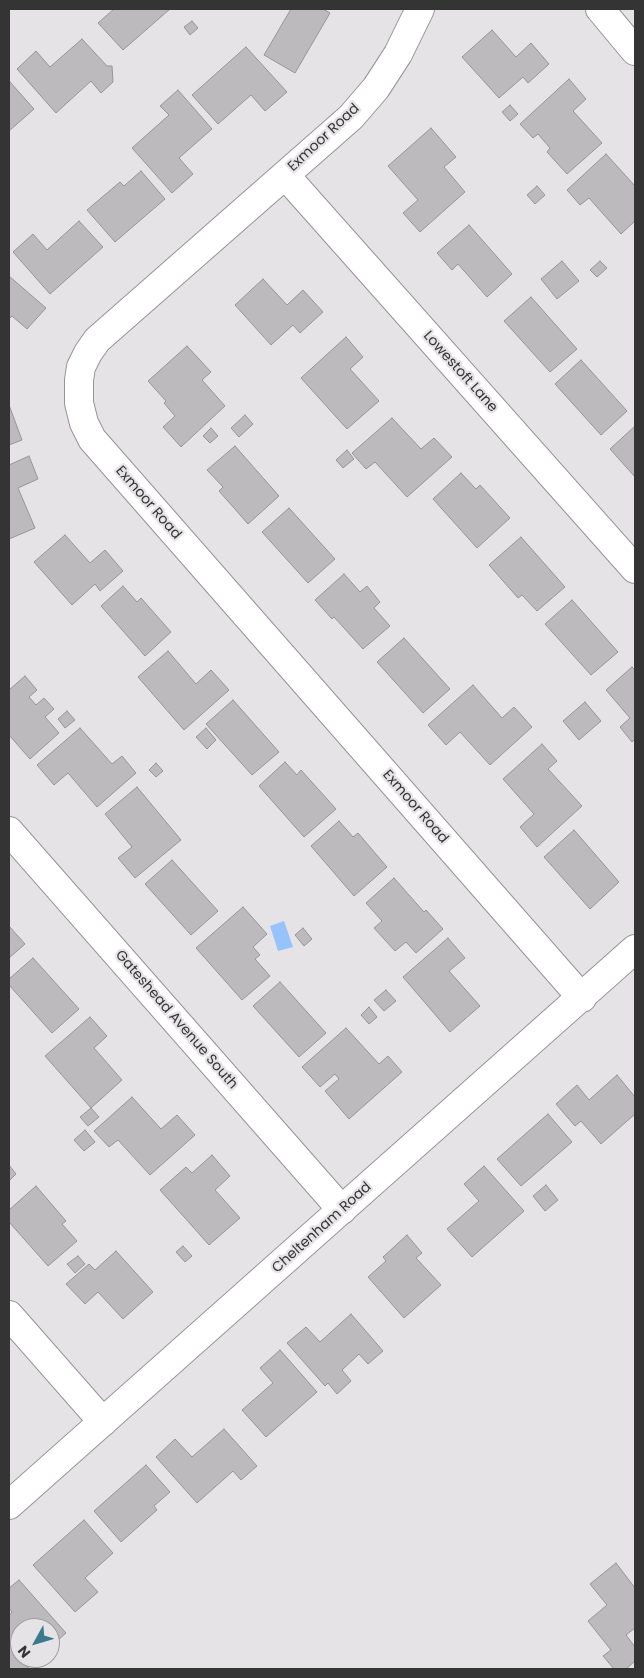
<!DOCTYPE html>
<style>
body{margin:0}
#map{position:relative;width:644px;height:1678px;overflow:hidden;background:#e6e3e6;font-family:Poppins,sans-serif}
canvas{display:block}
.frame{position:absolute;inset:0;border:10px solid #353435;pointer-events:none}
.north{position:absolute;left:10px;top:1618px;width:50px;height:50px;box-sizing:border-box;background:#e6e3e6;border:1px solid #9f9d9f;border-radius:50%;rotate:231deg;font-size:14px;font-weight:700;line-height:20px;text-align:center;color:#353435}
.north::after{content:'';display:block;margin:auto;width:18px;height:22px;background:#3a798e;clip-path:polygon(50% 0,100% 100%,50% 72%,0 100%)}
</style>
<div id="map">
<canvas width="644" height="1678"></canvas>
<div class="frame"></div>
<div class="north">N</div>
</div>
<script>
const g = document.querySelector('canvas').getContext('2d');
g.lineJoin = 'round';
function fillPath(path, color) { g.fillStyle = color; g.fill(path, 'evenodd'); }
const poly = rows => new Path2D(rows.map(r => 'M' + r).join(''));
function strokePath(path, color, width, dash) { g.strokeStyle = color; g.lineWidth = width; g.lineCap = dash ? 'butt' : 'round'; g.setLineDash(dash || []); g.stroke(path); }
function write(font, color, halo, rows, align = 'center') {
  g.font = font + ' Poppins,sans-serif'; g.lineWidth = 4.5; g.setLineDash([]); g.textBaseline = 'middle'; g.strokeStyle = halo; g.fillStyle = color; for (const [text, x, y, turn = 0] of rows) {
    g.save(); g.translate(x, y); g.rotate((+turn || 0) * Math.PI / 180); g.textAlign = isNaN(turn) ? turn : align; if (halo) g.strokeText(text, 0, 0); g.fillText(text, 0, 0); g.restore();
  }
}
fillPath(poly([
 [284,921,293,947,278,951,270,926]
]), '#96c3fc');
const building = poly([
 [114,9,170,9,123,50,98,23,114,9],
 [291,9,323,9,330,13,295,73,264,55,291,9],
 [192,21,198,28,190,35,184,27,192,21],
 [492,30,516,57,531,43,549,64,528,83,523,77,499,98,462,57,492,30],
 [82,39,107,66,112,66,113,82,101,93,91,81,56,113,17,69,36,51,50,67,82,39],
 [246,47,287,92,265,111,251,95,218,124,192,95,246,47],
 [569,79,586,99,573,111,602,143,567,174,547,152,550,148,538,134,533,138,520,124,569,79],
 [10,82,34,109,9,131,9,83,10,82],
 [178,90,212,129,179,158,193,174,172,193,132,148,169,115,160,106,178,90],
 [510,105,518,114,510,121,502,112,510,105],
 [431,128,456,157,444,167,465,192,420,232,403,213,418,200,388,166,431,128],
 [606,154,635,186,635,221,621,234,589,198,580,205,567,190,606,154],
 [141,171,165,199,115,242,87,210,120,182,124,186,141,171],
 [537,186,545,195,535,204,527,195,537,186],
 [79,221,103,247,50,294,13,252,33,234,47,250,79,221],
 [469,225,512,274,487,297,458,264,452,270,437,253,469,225],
 [562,261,579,281,557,299,541,279,562,261],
 [600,261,607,268,597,277,590,270,600,261],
 [9,276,46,308,27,329,12,316,9,319,9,276],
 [263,279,287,305,303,290,323,312,300,333,293,325,271,345,235,305,263,279],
 [531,297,577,349,550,372,504,321,531,297],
 [346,337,363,357,350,369,379,401,347,429,301,378,346,337],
 [187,346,211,372,202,380,225,406,181,447,163,427,175,416,164,403,166,401,148,381,187,346],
 [581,360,627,411,601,435,555,384,581,360],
 [9,405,22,440,9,445,9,405],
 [245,415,253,424,239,437,231,428,245,415],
 [392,418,421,449,434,438,452,457,407,497,375,462,366,469,352,453,392,418],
 [635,426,635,477,610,449,635,426],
 [211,428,218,436,210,443,203,436,211,428],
 [235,446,279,496,248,524,219,491,223,487,207,470,235,446],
 [347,450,354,459,343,468,336,460,347,450],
 [29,456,38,479,18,488,35,528,9,539,9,465,29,456],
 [461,473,476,489,480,485,510,518,477,548,433,499,461,473],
 [289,508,335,559,308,583,262,532,289,508],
 [65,535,90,563,105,550,123,571,100,591,95,584,72,605,34,562,65,535],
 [521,537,565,587,537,611,522,595,518,598,489,565,521,537],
 [344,574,360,592,367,586,380,602,374,608,390,626,363,649,334,617,332,619,315,600,344,574],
 [123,586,137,602,141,598,171,632,145,656,101,606,123,586],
 [572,600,618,652,591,675,545,624,572,600],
 [404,638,450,689,423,713,377,662,404,638],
 [168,651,196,684,211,670,229,690,184,730,138,677,168,651],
 [632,667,635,670,635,739,632,742,620,727,630,718,606,690,632,667],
 [25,676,37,690,29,697,36,705,44,698,54,709,45,717,59,733,30,759,9,735,9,690,25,676],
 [473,685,502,718,514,707,532,727,490,765,460,732,446,745,428,725,473,685],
 [233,700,279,752,252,775,206,724,233,700],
 [585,702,601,721,579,740,563,721,585,702],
 [67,711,75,720,65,728,58,719,67,711],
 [80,728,112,764,122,756,136,773,97,807,68,773,54,785,37,765,80,728],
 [206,728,216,740,207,749,196,737,206,728],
 [542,744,557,761,548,769,582,806,537,847,520,827,534,814,503,779,542,744],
 [285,762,297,775,301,770,336,809,304,837,259,786,285,762],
 [156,763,163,771,156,777,149,770,156,763],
 [137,787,181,840,135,878,118,858,132,847,105,814,137,787],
 [339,821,353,837,358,833,387,867,354,896,311,846,339,821],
 [574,830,619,882,590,909,544,857,574,830],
 [172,860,218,911,191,935,145,884,172,860],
 [394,878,424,912,426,910,443,929,416,953,406,942,395,951,374,928,382,921,366,903,394,878],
 [243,907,267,934,253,947,260,955,255,959,270,976,242,1000,196,948,243,907],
 [9,926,25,944,9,958,9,926],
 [303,928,312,939,304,946,295,935,303,928],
 [448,938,465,958,449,971,480,1006,450,1032,403,977,448,938],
 [33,958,79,1009,52,1033,9,985,9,979,33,958],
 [280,982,326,1033,299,1057,253,1006,280,982],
 [386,990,396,1001,384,1011,374,1000,386,990],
 [369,1007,377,1017,369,1024,361,1015,369,1007],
 [90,1017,107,1036,94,1048,122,1080,91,1108,45,1056,90,1017],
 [346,1028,379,1064,388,1056,402,1072,349,1119,325,1091,339,1079,335,1074,320,1087,302,1067,346,1028],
 [617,1075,635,1097,635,1114,601,1144,581,1121,575,1126,556,1104,577,1085,589,1100,617,1075],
 [132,1097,161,1129,177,1115,195,1135,150,1175,118,1140,109,1147,94,1131,132,1097],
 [91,1108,99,1117,88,1126,80,1117,91,1108],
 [548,1114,572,1142,521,1186,497,1159,548,1114],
 [85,1130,95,1142,84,1151,74,1140,85,1130],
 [212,1155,230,1176,215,1190,240,1218,209,1245,160,1190,186,1167,192,1173,212,1155],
 [9,1165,16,1174,9,1181,9,1165],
 [484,1166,524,1211,472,1257,447,1229,479,1201,464,1184,484,1166],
 [546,1185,558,1200,545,1211,533,1196,546,1185],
 [36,1186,66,1221,62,1224,77,1241,48,1266,9,1222,9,1210,36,1186],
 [407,1235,422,1253,416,1258,441,1285,404,1318,368,1277,386,1261,383,1257,407,1235],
 [183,1246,192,1256,185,1262,176,1252,183,1246],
 [116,1251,153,1292,123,1319,98,1292,85,1304,66,1284,89,1264,95,1270,116,1251],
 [78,1256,85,1264,75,1273,67,1264,78,1256],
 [351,1314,383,1351,368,1364,359,1354,342,1370,351,1381,337,1394,328,1383,325,1386,287,1343,306,1327,320,1342,351,1314],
 [280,1350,317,1392,266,1437,242,1410,273,1383,260,1368,280,1350],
 [224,1429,257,1466,241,1480,233,1471,197,1503,156,1457,175,1439,192,1457,224,1429],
 [146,1465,170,1492,154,1506,157,1510,121,1542,94,1511,146,1465],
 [84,1520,113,1553,85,1578,98,1592,75,1612,33,1565,84,1520],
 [616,1563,635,1588,635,1628,626,1635,635,1647,635,1661,626,1669,614,1669,603,1656,611,1650,588,1621,607,1605,590,1584,616,1563],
 [19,1580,66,1633,50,1647,50,1628,20,1628,20,1658,25,1658,31,1665,26,1669,9,1669,9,1616,12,1612,9,1608,9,1588,19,1580]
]);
fillPath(building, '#bdbabd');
strokePath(building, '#979497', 1);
const minor = poly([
 [420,9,398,54,376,88,351,117,97,340,88,353,81,367,79,380,79,403,84,423,92,439,106,455,582,998],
 [600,9,635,51],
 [285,175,635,569],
 [9,831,342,1210],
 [9,1315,103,1422],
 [9,1505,635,949]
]);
strokePath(minor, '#969396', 30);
strokePath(minor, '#fff', 28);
write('14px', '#353435', '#e6e3e6', [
 ["Exmoor Road",324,138,-43],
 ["Lowestoft Lane",460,372,48],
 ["Exmoor Road",148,503,49],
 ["Exmoor Road",415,807,49],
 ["Gateshead Avenue South",176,1020,49],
 ["Cheltenham Road",322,1228,-42]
]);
</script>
